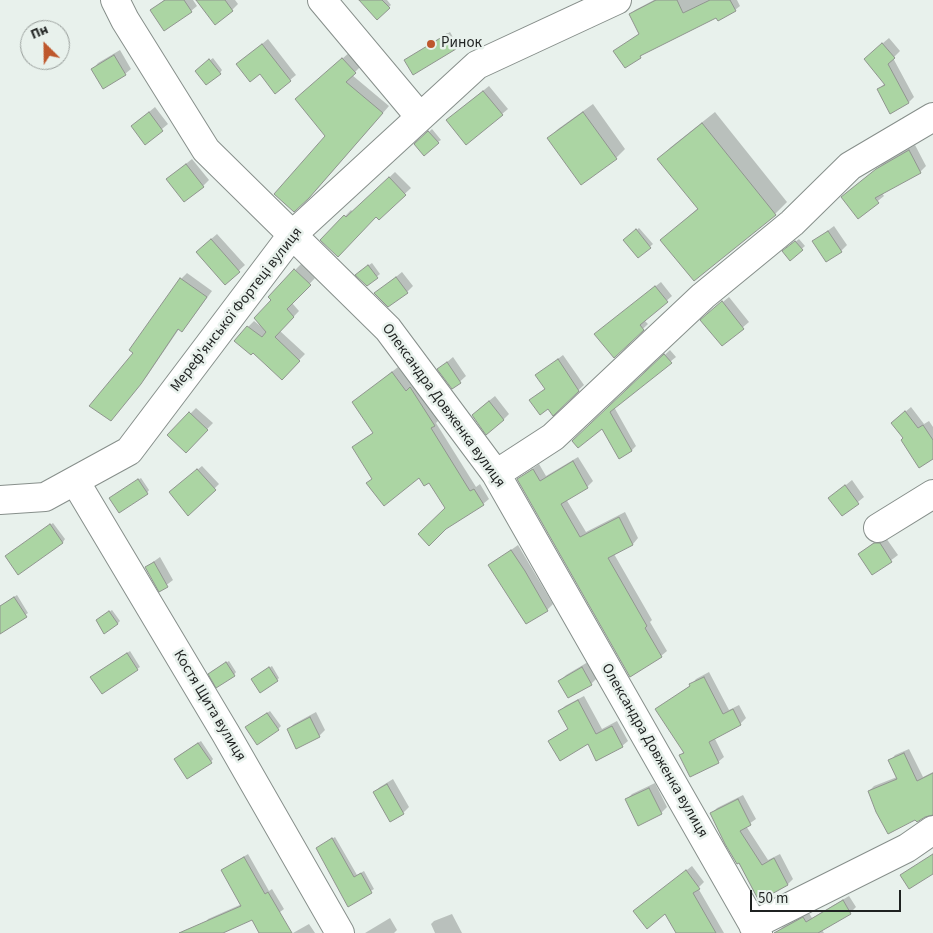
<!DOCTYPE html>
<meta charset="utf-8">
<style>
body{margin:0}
#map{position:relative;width:933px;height:933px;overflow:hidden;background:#e8f1ec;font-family:"Source Sans 3",sans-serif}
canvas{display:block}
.north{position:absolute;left:20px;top:20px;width:50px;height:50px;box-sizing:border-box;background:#e8f1ec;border:1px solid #989e9b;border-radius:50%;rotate:337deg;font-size:14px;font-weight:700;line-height:20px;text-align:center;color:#1f2221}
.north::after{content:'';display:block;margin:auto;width:18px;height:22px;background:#be572c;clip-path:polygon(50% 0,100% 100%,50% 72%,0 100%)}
.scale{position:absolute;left:750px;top:890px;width:151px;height:22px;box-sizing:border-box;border:2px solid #1f2221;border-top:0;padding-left:6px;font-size:15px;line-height:18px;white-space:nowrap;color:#1f2221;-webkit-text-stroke:4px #e8f1ec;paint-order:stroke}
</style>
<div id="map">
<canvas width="933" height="933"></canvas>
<div class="north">Пн</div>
<div class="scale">50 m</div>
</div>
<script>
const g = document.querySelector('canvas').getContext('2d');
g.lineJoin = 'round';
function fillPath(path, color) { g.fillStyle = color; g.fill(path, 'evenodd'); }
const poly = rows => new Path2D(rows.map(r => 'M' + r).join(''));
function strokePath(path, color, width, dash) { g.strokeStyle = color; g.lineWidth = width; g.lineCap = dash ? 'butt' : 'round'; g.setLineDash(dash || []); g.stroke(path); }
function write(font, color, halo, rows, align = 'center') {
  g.font = font + ' "Source Sans 3",sans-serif'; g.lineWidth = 5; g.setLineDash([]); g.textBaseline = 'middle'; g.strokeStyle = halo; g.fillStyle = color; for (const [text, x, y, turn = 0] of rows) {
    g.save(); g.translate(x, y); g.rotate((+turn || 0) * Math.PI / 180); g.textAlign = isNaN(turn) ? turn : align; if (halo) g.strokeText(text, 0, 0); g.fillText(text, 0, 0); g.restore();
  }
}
fillPath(poly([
 [164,0,193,0,197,6,191,11,152,10],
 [200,0,235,0,238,4,232,10],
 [361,0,387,0,391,5,377,18],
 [654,0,737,0,740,6,735,10,717,16,644,53,640,57,615,51,640,33,630,14,635,10],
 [450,32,458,46,455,48,408,58],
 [889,38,900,51,893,58,914,97,909,102,878,90,884,84,871,53],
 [268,39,296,75,290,80,260,72,238,64],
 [120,50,131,69,125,74,93,69,98,63],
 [350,52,362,65,352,75,389,106,316,190,327,136,304,92],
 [213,58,222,70,220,73,199,68],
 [489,86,508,109,502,114,454,114],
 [593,104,625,149,616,158,549,138,558,129],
 [155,107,168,124,145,143,132,126],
 [715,112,787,202,775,214,694,279,662,240,698,208,659,159,671,147],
 [432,129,441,140,438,142,416,144],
 [915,145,926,166,920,172,882,193,884,196,858,217,849,191,884,163],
 [192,159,209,180,203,186,167,179],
 [395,172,411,188,379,218,376,215,322,240,351,210,353,212],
 [834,226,847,245,841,251,814,241],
 [639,228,653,244,638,257,627,238],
 [217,234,245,265,225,283,203,246],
 [799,239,805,246,790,259,786,249],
 [372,263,380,274,367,284,359,272],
 [301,264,315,278,292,303,299,311,280,331,305,354,282,378,248,327,254,321,263,328,273,300,269,297],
 [402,272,413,286,407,292,376,293],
 [187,273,212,291,187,325,181,330,179,329,147,376,117,413,135,353,181,279],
 [661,282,672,296,644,320,648,324,614,356,601,329],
 [729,297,749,322,722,345,708,314],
 [670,350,676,357,614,407,636,446,632,450,620,457,603,428,574,441],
 [563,355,584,385,553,414,536,395,546,388,537,375],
 [453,357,466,376,453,388,439,369],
 [398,367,412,386,416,383,440,419,436,423,476,487,480,484,489,499,483,504,447,508,430,481,419,476,373,478,353,447,374,432,354,402],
 [495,396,509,414,503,420,479,409],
 [911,407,924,424,929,421,933,427,933,458,904,438,898,418],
 [196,408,213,423,186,451,169,435],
 [578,457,593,481,587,487,566,499,586,532,625,512,638,538,633,544,614,554,652,620,650,622,667,651,661,656,518,479,539,464,546,476],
 [202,466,219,484,203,500,175,488],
 [141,478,149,490,147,493,114,496],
 [852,480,864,497,842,515,830,498],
 [53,523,65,539,63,542,39,558,15,550],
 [881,537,886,538,898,555,873,574,859,554],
 [518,545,553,604,547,610,490,565],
 [160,557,173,580,160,590,146,567],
 [17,595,28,613,0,632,0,606],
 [112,610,120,621,117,624,100,618],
 [130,651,140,667,137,669,94,675],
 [229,661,236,672,234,675,212,671],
 [588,662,597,678,591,684,560,681,566,675],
 [272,666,279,678,277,680,255,677],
 [709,672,729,710,739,705,746,718,740,724,714,737,724,757,718,762,681,755,684,751,657,709,691,685,696,679],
 [584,696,602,729,617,721,628,741,622,746,588,742,550,742,569,728,560,711,565,706],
 [270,711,281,726,278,729,249,725],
 [316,712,325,730,319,736,297,747,288,729,294,724],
 [201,741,213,759,211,762,178,756],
 [909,749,923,777,933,772,933,796,869,791,874,786,897,777,890,761,895,755],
 [393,779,409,807,404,812,390,820,374,792,380,787],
 [655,783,667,807,661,813,626,800,632,794],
 [743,795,756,819,746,826,768,860,780,854,793,879,788,884,759,899,711,814,717,808],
 [335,837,357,875,364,871,374,889,348,905,317,848],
 [248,854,269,891,272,889,284,909,280,912,252,918,220,933,209,933,205,923,208,919,242,904,222,870],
 [692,866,704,882,698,888,724,933,678,933,666,912,634,911],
 [849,896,856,907,850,913,822,930,824,933,780,933,778,931,784,926,809,913,812,918],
 [452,914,462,933,435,933,431,924,434,921],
 [390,918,397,930,394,933,365,933],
 [309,924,315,933,293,933]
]), '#0003');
const building = poly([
 [165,0,184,0,192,12,164,31,150,10,165,0],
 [196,0,225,0,233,11,215,25,196,0],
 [359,0,382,0,390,8,377,20,359,0],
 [656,0,677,0,683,13,710,0,730,0,736,11,718,21,716,18,640,56,641,58,625,68,613,51,639,34,629,14,656,0],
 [447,34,456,49,413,75,404,60,447,34],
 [882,43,895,58,888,64,909,103,890,114,877,89,885,85,864,59,882,43],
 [262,44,291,81,275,94,260,74,250,82,236,64,262,44],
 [114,55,126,75,103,89,91,69,114,55],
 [342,58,356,73,346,82,383,113,309,198,294,212,274,194,325,136,295,99,342,58],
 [209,59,221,74,206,85,195,71,209,59],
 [483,91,503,115,466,145,446,120,483,91],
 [149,112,163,131,145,145,131,126,149,112],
 [583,112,617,159,581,185,547,138,583,112],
 [702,123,776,215,694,281,660,240,698,209,657,159,702,123],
 [428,131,439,143,424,156,414,144,428,131],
 [909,150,921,173,875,198,879,203,858,219,841,197,876,169,909,150],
 [186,164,204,187,184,202,166,179,186,164],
 [389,177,406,195,379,220,376,217,338,257,320,240,344,215,346,217,389,177],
 [636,229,651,248,638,258,623,240,636,229],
 [828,231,842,252,826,262,812,241,828,231],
 [211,239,240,272,225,285,196,252,211,239],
 [795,241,803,250,790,261,782,251,795,241],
 [368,265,378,278,367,286,355,275,368,265],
 [294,269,311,285,287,309,294,317,275,337,300,361,282,380,253,353,251,355,234,341,247,326,262,337,266,332,254,318,271,300,268,297,294,269],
 [396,277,408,293,388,307,374,293,396,277],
 [180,278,207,297,182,332,178,329,141,384,111,421,89,406,133,353,129,350,180,278],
 [655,286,668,302,640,325,644,330,614,358,594,334,655,286],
 [722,301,744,329,722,346,700,320,722,301],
 [664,354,672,363,610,412,632,451,619,459,602,429,578,448,572,441,664,354],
 [558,359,579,391,553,416,548,409,540,415,529,400,545,389,535,375,558,359],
 [447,362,461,383,452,389,437,369,447,362],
 [392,372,406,391,410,387,435,426,431,428,470,491,474,489,484,505,446,529,429,546,418,534,445,508,429,483,424,486,419,478,384,506,366,483,372,479,352,447,373,433,352,402,392,372],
 [489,401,504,420,486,435,472,415,489,401],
 [905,411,918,428,923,425,933,440,933,459,919,468,901,440,903,438,891,423,905,411],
 [189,412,208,430,186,453,167,435,189,412],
 [573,461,588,488,561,504,580,537,619,517,633,545,608,558,647,626,645,628,662,657,630,677,517,479,533,469,540,481,573,461],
 [197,469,216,490,188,516,169,492,197,469],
 [138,479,148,494,119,513,109,498,138,479],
 [845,485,859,504,842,516,828,498,845,485],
 [50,524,63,543,18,575,5,556,50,524],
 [874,543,880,543,892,562,872,575,858,554,874,543],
 [511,550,525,571,548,611,526,624,488,565,511,550],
 [154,562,168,587,159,592,145,567,154,562],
 [14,597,27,617,0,634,0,606,14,597],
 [109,611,118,624,104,634,96,620,109,611],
 [127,653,138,670,102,694,90,677,127,653],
 [226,662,235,676,216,688,208,674,226,662],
 [269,667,278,681,260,693,251,679,269,667],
 [582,667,592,685,568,698,558,681,582,667],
 [704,677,723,714,733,709,741,725,709,742,719,763,690,777,679,755,684,753,655,709,690,686,689,684,704,677],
 [578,700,596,734,612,726,623,747,596,761,588,744,560,761,548,741,568,729,558,711,578,700],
 [267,713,279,730,257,745,245,727,267,713],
 [310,717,320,737,296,749,287,729,310,717],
 [198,743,212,763,187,779,174,759,198,743],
 [904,753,917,781,933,773,933,815,925,817,917,822,915,820,888,834,876,812,868,791,897,779,888,760,904,753],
 [387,784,404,814,390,822,373,792,387,784],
 [649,788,662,814,638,826,625,799,649,788],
 [738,799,751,825,740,831,762,865,774,858,788,885,759,901,739,863,737,864,725,844,710,813,738,799],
 [332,838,354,877,361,873,372,893,348,907,316,848,332,838],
 [933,854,933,874,909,889,900,875,933,854],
 [244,857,265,894,268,892,292,933,259,933,252,920,223,933,179,933,241,906,221,870,244,857],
 [686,870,700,889,693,893,716,933,676,933,665,914,647,929,633,911,686,870],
 [843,900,851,914,818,933,774,933,803,917,806,922,843,900]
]);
fillPath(building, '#abd5a3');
strokePath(building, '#90958f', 1);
const minor = poly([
 [115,0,125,20,206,150,388,329,496,474,758,933],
 [322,0,420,117],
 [496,474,553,437,703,296,792,223,850,166,933,117],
 [75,481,226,734,340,933],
 [0,500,45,497,129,451,292,235,477,65,617,0],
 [878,528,933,494],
 [753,925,907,848,933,830]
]);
strokePath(minor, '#878f8b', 30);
strokePath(minor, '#fff', 28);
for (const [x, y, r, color] of [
 [431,44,5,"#be572c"]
]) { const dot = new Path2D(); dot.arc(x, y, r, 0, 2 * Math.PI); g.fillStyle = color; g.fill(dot); strokePath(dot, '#e8f1ec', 2); }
write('15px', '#1f2221', '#e8f1ec', [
 ["Ринок",441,44]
], 'left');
write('15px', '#1f2221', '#e8f1ec', [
 ["Мереф'янської Фортеці вулиця",237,310,-52],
 ["Олександра Довженка вулиця",443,406,54],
 ["Костя Щита вулиця",209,706,59],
 ["Олександра Довженка вулиця",654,751,60]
]);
</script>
